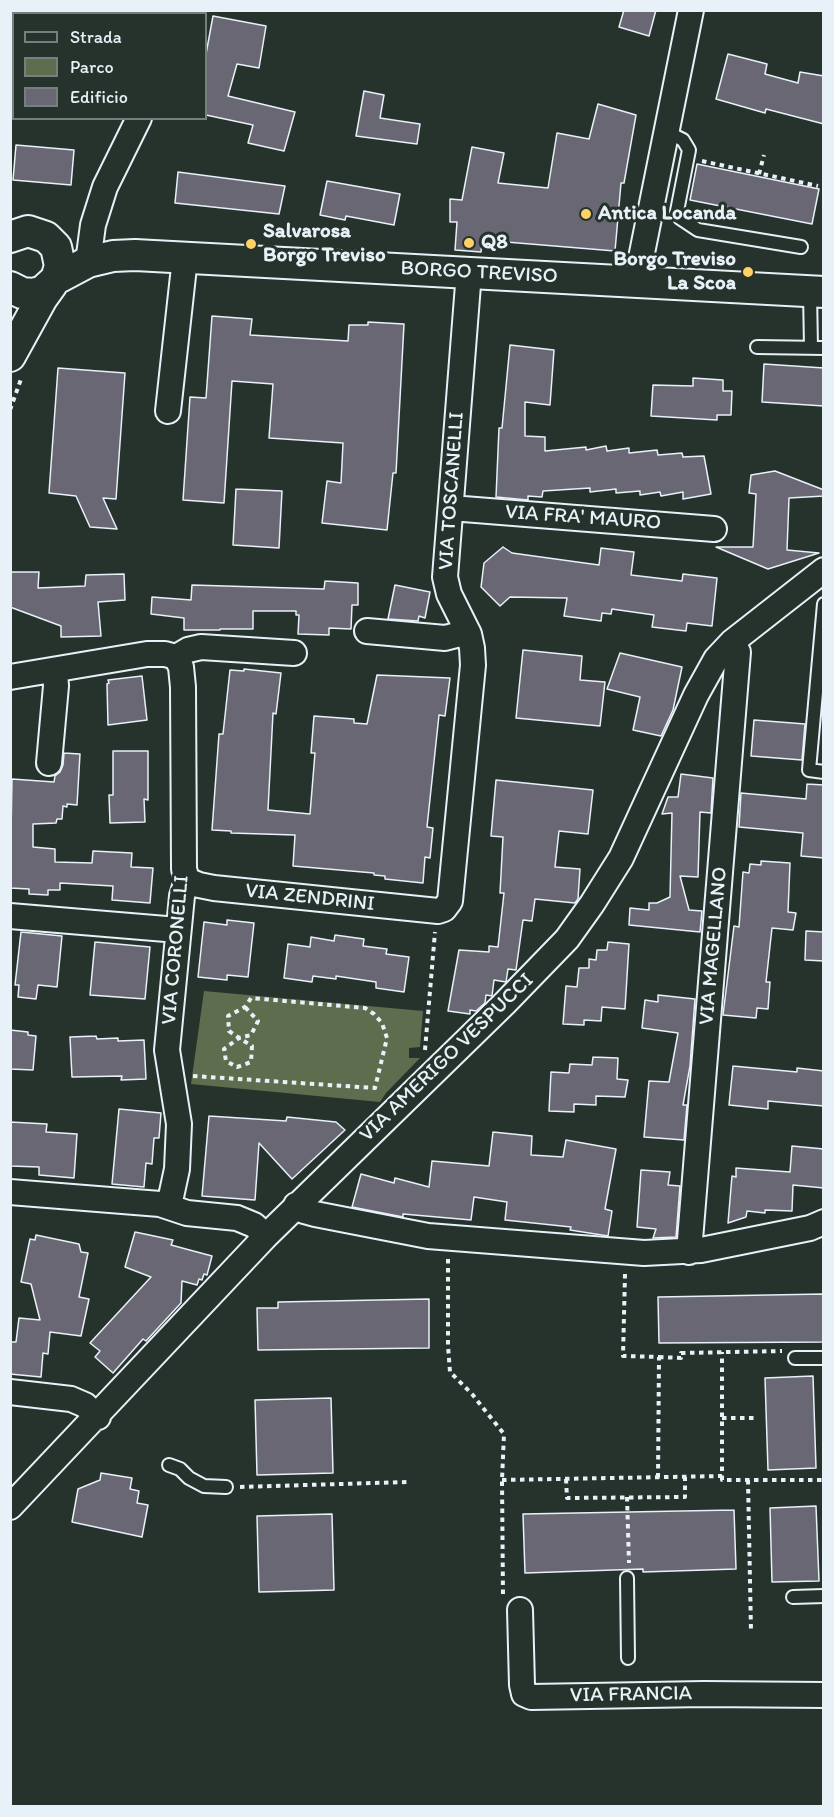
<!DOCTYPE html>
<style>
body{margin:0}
#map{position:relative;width:834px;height:1817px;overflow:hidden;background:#26332d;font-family:Itim,sans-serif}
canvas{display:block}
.frame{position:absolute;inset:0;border:12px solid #e8f1f8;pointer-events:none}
.legend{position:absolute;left:12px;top:12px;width:195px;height:108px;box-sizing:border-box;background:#26332d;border:2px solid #747f7e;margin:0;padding:8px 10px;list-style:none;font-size:18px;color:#e8f1f8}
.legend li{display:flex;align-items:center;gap:12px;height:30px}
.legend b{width:30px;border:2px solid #747f7e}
</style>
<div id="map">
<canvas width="834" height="1817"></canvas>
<div class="frame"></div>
<ul class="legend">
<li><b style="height:8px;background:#26332d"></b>Strada</li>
<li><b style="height:16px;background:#5f6d4f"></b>Parco</li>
<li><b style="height:16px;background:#696773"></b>Edificio</li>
</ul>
</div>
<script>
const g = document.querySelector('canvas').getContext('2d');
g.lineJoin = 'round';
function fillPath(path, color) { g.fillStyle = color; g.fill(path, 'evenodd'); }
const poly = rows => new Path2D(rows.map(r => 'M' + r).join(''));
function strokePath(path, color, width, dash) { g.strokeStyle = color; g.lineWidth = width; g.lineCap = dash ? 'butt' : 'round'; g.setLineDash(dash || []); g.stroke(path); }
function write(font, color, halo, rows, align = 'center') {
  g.font = font + ' Itim,sans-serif'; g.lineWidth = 6; g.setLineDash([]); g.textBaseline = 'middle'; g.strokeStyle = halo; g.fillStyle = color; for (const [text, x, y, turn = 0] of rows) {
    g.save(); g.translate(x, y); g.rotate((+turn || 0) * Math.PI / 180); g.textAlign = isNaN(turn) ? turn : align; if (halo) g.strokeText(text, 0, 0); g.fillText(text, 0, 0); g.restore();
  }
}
fillPath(poly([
 [204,991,423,1011,420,1047,409,1048,409,1058,420,1058,386,1093,380,1102,191,1084]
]), '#5f6d4f');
const building = poly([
 [624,10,656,10,649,36,619,27,624,10],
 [213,16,266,26,259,68,237,64,228,96,295,112,284,151,248,143,253,125,206,115,206,54,213,16],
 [728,54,767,64,765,74,798,83,800,72,824,76,824,124,766,109,765,113,716,99,728,54],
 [364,91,384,95,380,118,420,124,417,144,356,136,364,91],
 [598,104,636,115,624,183,621,183,615,251,482,240,481,252,455,250,457,222,450,222,450,199,462,200,472,147,504,153,498,183,548,188,557,133,589,139,598,104],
 [16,145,74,150,71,185,13,180,16,145],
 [697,164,819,189,812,224,690,200,697,164],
 [178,172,285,186,279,214,175,203,178,172],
 [327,181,400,194,394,225,346,216,345,220,320,215,327,181],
 [212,316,252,319,250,335,348,341,349,325,368,325,368,322,404,324,396,473,393,473,387,530,322,523,327,481,341,483,343,443,269,438,273,384,232,381,224,503,183,500,190,397,206,398,212,316],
 [510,345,554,350,550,405,525,402,525,436,545,437,545,451,586,447,586,450,606,446,607,451,629,448,629,453,657,450,658,455,682,453,683,457,704,456,711,494,683,499,683,492,661,496,660,492,640,495,640,491,616,493,616,489,590,492,590,488,543,491,542,497,528,496,528,500,496,497,499,428,502,428,510,345],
 [764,364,824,368,824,406,762,402,764,364],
 [58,368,125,373,116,499,103,498,117,529,90,527,76,496,49,493,58,368],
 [693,378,723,380,723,391,732,391,731,415,717,415,717,420,651,416,653,385,693,386,693,378],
 [775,471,824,490,824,496,789,498,787,550,819,553,768,569,716,547,753,547,756,494,749,493,751,475,775,471],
 [236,489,282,491,279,548,233,545,236,489],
 [503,547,512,553,599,565,601,548,634,552,631,575,682,581,683,574,717,578,712,626,687,623,686,631,652,627,654,615,612,609,611,614,602,613,601,621,564,616,567,598,510,597,500,606,481,587,484,563,503,547],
 [10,572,39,572,38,588,85,586,86,575,124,574,125,600,98,602,101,636,61,637,61,626,10,607,10,572],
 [325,581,358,583,358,605,352,605,351,629,329,628,329,635,298,634,299,615,296,615,296,611,253,611,253,629,220,629,220,630,184,630,184,618,151,614,152,597,191,600,192,585,324,589,325,581],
 [395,585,430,592,425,618,419,616,418,621,388,619,395,585],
 [523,650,582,656,580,680,605,682,600,726,516,718,523,650],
 [620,653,682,667,673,710,661,736,633,730,640,697,607,689,620,653],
 [244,669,281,673,276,714,273,713,268,810,310,814,315,753,311,753,314,716,354,719,354,723,367,724,377,675,450,678,445,716,439,715,427,827,433,828,430,858,425,857,423,883,385,879,385,876,374,875,374,873,293,866,295,835,231,833,231,831,212,830,219,734,223,734,230,670,244,671,244,669],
 [142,676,147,720,108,725,107,684,109,683,108,680,142,676],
 [754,720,805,724,802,760,751,756,754,720],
 [113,751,148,751,148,800,144,799,145,822,110,823,109,795,113,795,113,751],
 [64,753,80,754,77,805,67,804,67,807,63,806,62,819,57,819,56,823,33,824,33,847,55,849,55,862,92,863,93,851,132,853,131,867,153,868,150,903,112,900,113,886,60,883,60,890,48,890,48,895,29,894,29,889,10,888,12,779,54,782,55,776,60,772,63,765,64,753],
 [681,774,713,778,711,813,700,812,698,877,680,876,689,910,702,911,700,932,629,925,630,908,649,910,649,903,657,903,670,897,672,813,662,814,668,797,678,797,681,774],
 [496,780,593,790,588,834,559,831,555,867,580,869,578,899,575,903,535,899,532,921,523,920,516,970,508,969,506,982,494,980,492,996,486,995,485,1003,476,1011,470,1010,470,1014,448,1011,459,950,489,952,489,946,498,947,504,893,500,893,503,837,491,836,496,780],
 [807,784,824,785,824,858,801,856,803,833,739,827,741,793,806,799,807,784],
 [761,861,790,863,788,912,796,913,793,930,772,928,766,982,770,982,768,1009,757,1008,756,1018,723,1015,734,926,739,927,743,872,749,873,750,864,761,865,761,861],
 [227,920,254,923,248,977,227,975,227,980,198,977,204,922,227,925,227,920],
 [806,931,824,932,824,961,805,960,806,931],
 [21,932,62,936,57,987,38,985,36,999,18,997,19,985,15,985,21,932],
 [335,935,364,939,363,946,387,949,386,954,409,957,404,992,376,988,376,982,336,976,336,979,313,976,312,982,284,978,288,944,310,947,311,937,334,941,335,935],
 [95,942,150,947,145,999,90,995,95,942],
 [608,942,629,944,625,1009,602,1007,601,1021,584,1020,584,1025,563,1024,566,986,577,987,579,968,589,968,589,959,596,960,597,950,607,950,608,942],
 [658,995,695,999,690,1066,683,1105,687,1105,684,1140,644,1137,649,1081,669,1082,678,1033,642,1028,645,1000,658,1002,658,995],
 [10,1030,28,1032,28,1035,36,1036,33,1070,10,1069,10,1030],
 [96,1036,97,1039,118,1038,118,1041,144,1040,146,1079,121,1080,122,1076,72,1077,70,1037,96,1036],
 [593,1057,618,1058,617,1079,628,1080,625,1097,596,1096,596,1105,574,1104,574,1112,549,1111,551,1072,569,1073,570,1064,592,1065,593,1057],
 [733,1066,797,1072,797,1068,824,1071,824,1106,768,1101,768,1109,729,1105,733,1066],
 [119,1109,161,1113,159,1138,154,1138,152,1164,146,1163,144,1187,112,1184,119,1109],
 [209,1116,286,1121,287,1117,336,1122,345,1130,292,1179,259,1143,255,1200,202,1196,209,1116],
 [10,1122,47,1124,46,1132,77,1134,74,1178,39,1175,39,1167,10,1166,10,1122],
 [493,1132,532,1136,531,1155,563,1157,566,1140,616,1149,605,1209,612,1211,608,1236,570,1230,571,1227,505,1220,507,1202,474,1197,471,1220,403,1214,403,1217,352,1207,361,1174,394,1183,395,1178,429,1187,432,1161,489,1166,493,1132],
 [792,1146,824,1149,824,1188,793,1185,792,1211,765,1210,765,1213,747,1211,746,1217,728,1223,732,1176,736,1177,736,1168,790,1172,792,1146],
 [641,1170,670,1172,668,1185,680,1186,676,1237,653,1238,656,1229,637,1227,641,1170],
 [135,1232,173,1240,171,1245,212,1256,207,1275,204,1274,202,1280,199,1279,197,1285,182,1281,181,1303,146,1341,143,1339,113,1373,95,1357,100,1351,90,1343,151,1277,125,1267,135,1232],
 [36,1235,79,1244,81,1252,88,1253,79,1297,89,1299,81,1336,50,1332,48,1354,43,1353,41,1377,10,1374,10,1342,16,1342,19,1318,40,1320,31,1284,21,1282,30,1239,35,1240,36,1235],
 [824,1294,824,1342,659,1343,658,1297,824,1294],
 [429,1299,429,1348,258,1350,257,1308,278,1308,278,1302,429,1299],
 [813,1376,816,1468,768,1470,765,1378,813,1376],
 [331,1398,333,1473,257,1475,255,1400,331,1398],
 [101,1473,132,1478,130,1489,139,1491,137,1503,148,1505,142,1537,72,1522,78,1489,100,1480,101,1473],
 [816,1506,819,1581,772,1582,770,1508,816,1506],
 [734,1510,736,1569,643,1572,643,1569,525,1573,523,1514,734,1510],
 [332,1514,334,1590,259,1592,257,1516,332,1514]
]);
fillPath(building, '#696773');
strokePath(building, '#e8f1f8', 1.5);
const service = poly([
 [667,132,683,140,689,150,677,211,680,218,698,230,801,247],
 [810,292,811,348],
 [757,347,824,348],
 [824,604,809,770,824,772],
 [795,1358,824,1358],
 [169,1465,180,1469,189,1478,204,1486,226,1487],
 [627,1578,628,1658],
 [793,1597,824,1596]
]);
const minor = poly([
 [184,14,185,10],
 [82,264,89,255,93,225,105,187,139,118],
 [639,283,642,253,691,10],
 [168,411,185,258],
 [451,508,714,529],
 [367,631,445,638,468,632],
 [10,677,147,654,165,654,176,657,188,650,201,647,294,653],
 [49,763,56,686,55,670],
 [187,880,199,885,214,888,438,911,444,909,450,901,473,665,472,648,469,634,449,594,445,577,469,272],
 [10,916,178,930],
 [10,1192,160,1204,187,1213,237,1218,254,1225,266,1236],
 [296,1205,304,1211,315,1214,428,1236,644,1253,701,1250,810,1228,824,1222],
 [169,1206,177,1169,179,1124,167,1050,182,896,187,880,184,869,183,687,181,667,176,657],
 [689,1252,738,652,732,642],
 [10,1392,71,1399,85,1405,98,1417],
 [10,1507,266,1236,505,1003,567,939,592,904,621,858,696,695,716,659,732,642,824,570],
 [520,1610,522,1685,524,1694,531,1697,704,1694,824,1695]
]);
const tertiary = poly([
 [10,237,28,231,46,237,56,247,60,266,56,279,43,291,33,294,22,293,10,287],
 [56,279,88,262,113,256,135,255,824,292],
 [10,356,42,298,52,284]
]);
strokePath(service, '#e8f1f8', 16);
strokePath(minor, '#e8f1f8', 28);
strokePath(tertiary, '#e8f1f8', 34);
strokePath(poly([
 [702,161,818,186],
 [759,174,764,155],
 [10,410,21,379],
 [425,1050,435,932],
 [193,1076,375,1088,387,1038,382,1023,374,1014,365,1008,251,998,245,1007,228,1016,229,1031,239,1038,252,1046,251,1062,237,1067,226,1061,224,1049,239,1038,251,1035,258,1021,245,1007],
 [448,1259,448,1346,450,1372,472,1394,504,1434,502,1480,503,1595],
 [625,1274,623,1356,659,1357,658,1478],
 [659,1357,681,1358,681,1353,782,1351],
 [722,1418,757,1418],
 [722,1476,722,1480,824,1480],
 [566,1479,567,1498,685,1497,685,1477],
 [502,1480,722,1476,722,1352],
 [748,1480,751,1631],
 [240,1487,407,1482],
 [627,1497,629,1563]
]), '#e8f1f8', 4, [4.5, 4.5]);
strokePath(service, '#26332d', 12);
strokePath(minor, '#26332d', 24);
strokePath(tertiary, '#26332d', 30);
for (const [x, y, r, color] of [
 [586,214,6,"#ffd166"],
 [469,243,6,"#ffd166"],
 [251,244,6,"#ffd166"],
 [748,272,6,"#ffd166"]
]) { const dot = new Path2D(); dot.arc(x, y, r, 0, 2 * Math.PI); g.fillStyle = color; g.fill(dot); strokePath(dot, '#26332d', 2); }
write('bold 21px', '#e8f1f8', '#26332d', [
 ["Antica Locanda",598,214],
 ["Salvarosa",263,232],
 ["Borgo Treviso",263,256],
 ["Q8",481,243],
 ["Borgo Treviso",736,260,"right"],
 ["La Scoa",736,284,"right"]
], 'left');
write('21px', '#e8f1f8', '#26332d', [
 ["BORGO TREVISO",479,273,3],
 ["VIA TOSCANELLI",452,491,-86],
 ["VIA FRA' MAURO",583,518,4],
 ["VIA ZENDRINI",310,898,6],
 ["VIA MAGELLANO",714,946,-85],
 ["VIA CORONELLI",176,950,-85],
 ["VIA AMERIGO VESPUCCI",447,1058,-44],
 ["VIA FRANCIA",631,1695,-1]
]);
</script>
